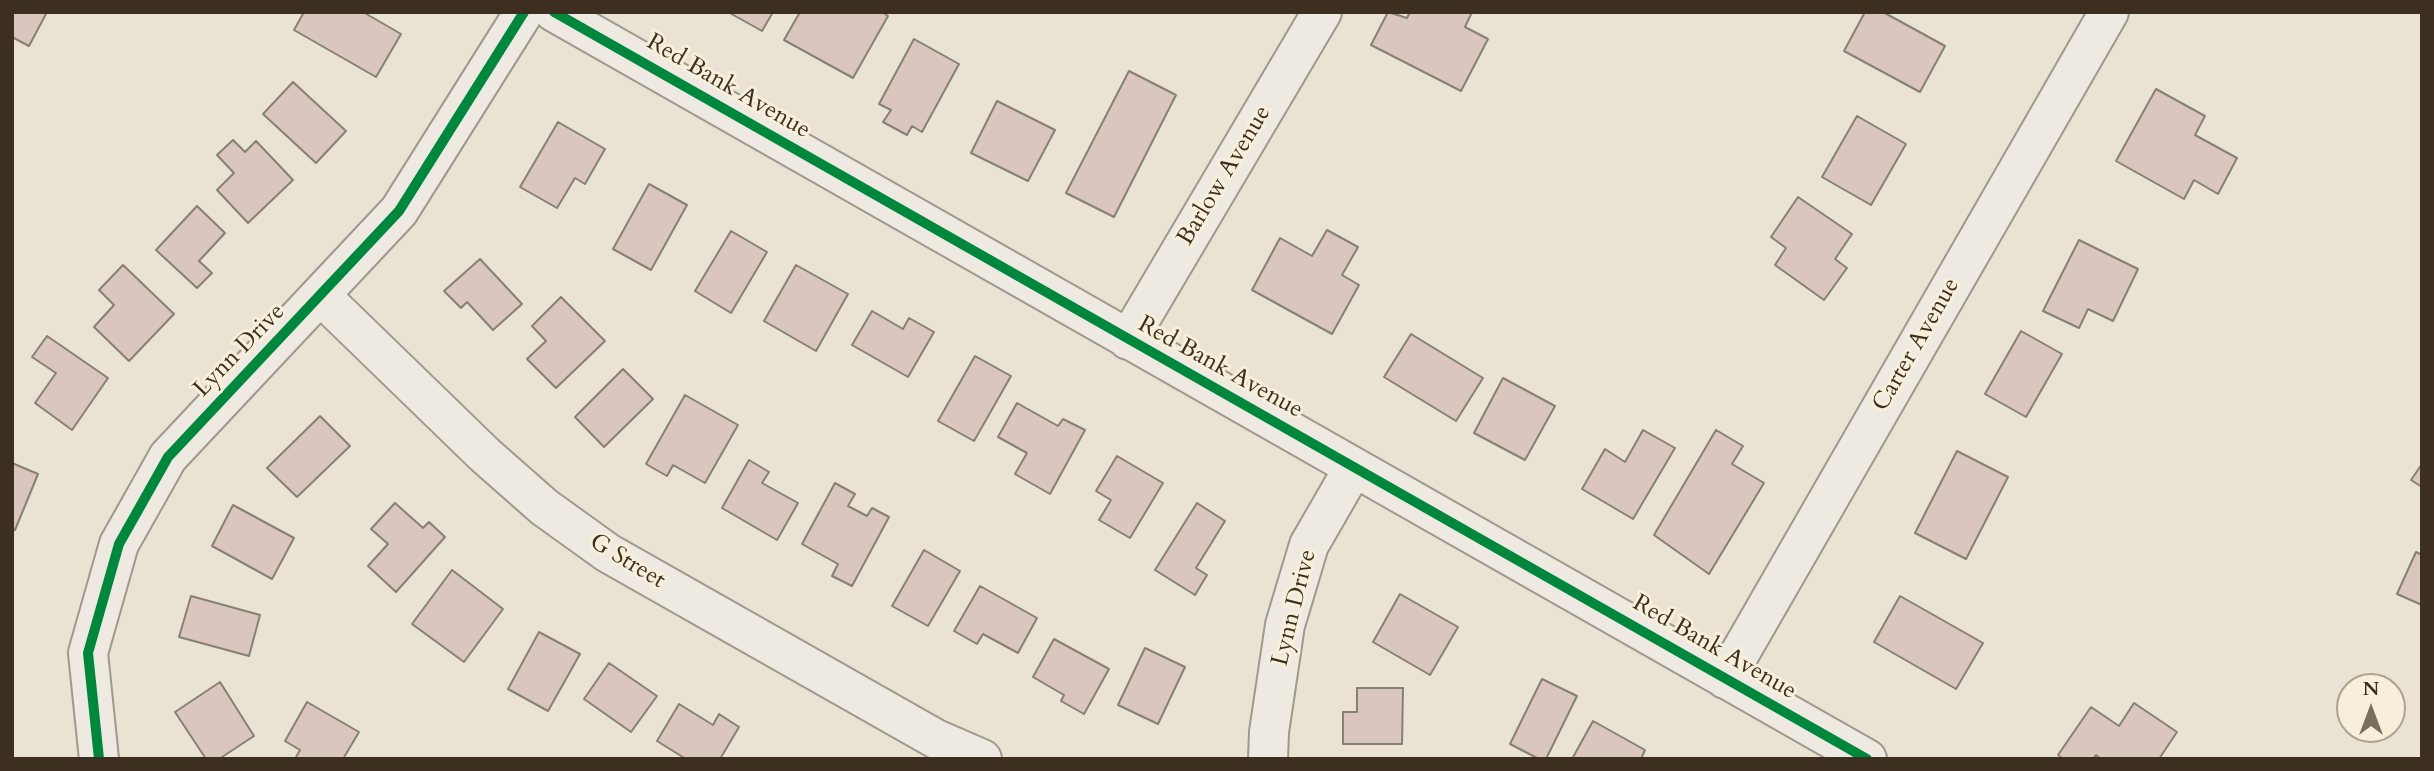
<!DOCTYPE html>
<style>
body{margin:0}
#map{position:relative;width:2434px;height:771px;overflow:hidden;background:#eae2d2;font-family:Cardo,serif}
canvas{display:block}
.frame{position:absolute;inset:0;border:14px solid #3d2f20;pointer-events:none}
.north{position:absolute;left:2336px;top:673px;width:70px;height:70px;box-sizing:border-box;background:#f8efdb;border:2px solid #ada290;border-radius:50%;rotate:0deg;font-size:19px;font-weight:700;line-height:28px;text-align:center;color:#3d2f20}
.north::after{content:'';display:block;margin:auto;width:24px;height:32px;background:#7a6e5e;clip-path:polygon(50% 0,100% 100%,50% 72%,0 100%)}
</style>
<div id="map">
<canvas width="2434" height="771"></canvas>
<div class="frame"></div>
<div class="north">N</div>
</div>
<script>
const g = document.querySelector('canvas').getContext('2d');
g.lineJoin = 'round';
function fillPath(path, color) { g.fillStyle = color; g.fill(path, 'evenodd'); }
const poly = rows => new Path2D(rows.map(r => 'M' + r).join(''));
function strokePath(path, color, width, dash) { g.strokeStyle = color; g.lineWidth = width; g.lineCap = dash ? 'butt' : 'round'; g.setLineDash(dash || []); g.stroke(path); }
function write(font, color, halo, rows, align = 'center') {
  g.font = font + ' Cardo,serif'; g.lineWidth = 6; g.setLineDash([]); g.textBaseline = 'middle'; g.strokeStyle = halo; g.fillStyle = color; for (const [text, x, y, turn = 0] of rows) {
    g.save(); g.translate(x, y); g.rotate((+turn || 0) * Math.PI / 180); g.textAlign = isNaN(turn) ? turn : align; if (halo) g.strokeText(text, 0, 0); g.fillText(text, 0, 0); g.restore();
  }
}
const building = poly([
 [12,12,47,12,29,46,12,37,12,12],
 [304,12,363,12,401,34,376,77,294,30,304,12],
 [728,12,773,12,762,31,728,12],
 [800,12,882,12,888,16,853,78,784,40,800,12],
 [1388,12,1407,18,1410,12,1472,12,1465,27,1488,39,1461,91,1371,45,1388,12],
 [1865,12,1883,12,1945,46,1920,92,1844,51,1865,12],
 [914,39,959,64,922,132,912,126,907,135,883,122,891,110,879,104,914,39],
 [1129,71,1176,95,1114,217,1066,193,1129,71],
 [293,82,346,131,316,163,263,114,293,82],
 [2156,89,2205,116,2195,135,2237,158,2218,194,2194,180,2184,199,2116,161,2156,89],
 [997,101,1055,130,1028,181,971,153,997,101],
 [1857,116,1906,144,1871,205,1822,177,1857,116],
 [558,122,605,149,585,184,575,178,557,208,520,187,558,122],
 [233,140,245,152,256,141,293,180,248,223,217,190,234,173,217,155,233,140],
 [649,184,687,205,651,270,613,249,649,184],
 [1798,197,1852,234,1835,259,1847,268,1824,300,1775,265,1786,248,1771,237,1798,197],
 [197,206,225,233,199,261,212,273,197,288,156,250,197,206],
 [1327,230,1358,247,1342,275,1359,285,1332,334,1252,290,1280,238,1312,256,1327,230],
 [731,231,767,252,731,313,695,291,731,231],
 [2079,240,2138,269,2113,321,2088,309,2079,328,2043,311,2079,240],
 [480,259,522,304,493,330,467,302,461,308,444,291,480,259],
 [123,265,174,314,129,361,94,327,114,305,99,290,123,265],
 [796,265,848,294,816,351,764,321,796,265],
 [561,297,605,341,556,388,527,359,546,341,532,326,561,297],
 [872,311,903,329,909,318,934,332,908,377,852,345,872,311],
 [2021,331,2062,354,2026,417,1985,394,2021,331],
 [1411,334,1483,378,1456,421,1384,377,1411,334],
 [47,336,108,378,72,430,35,403,56,373,32,357,47,336],
 [975,356,1011,376,974,441,938,421,975,356],
 [623,369,653,399,604,447,575,417,623,369],
 [1503,378,1555,406,1525,460,1474,433,1503,378],
 [685,395,738,425,705,483,673,465,667,476,646,464,685,395],
 [1017,403,1058,426,1063,419,1085,430,1050,494,1015,474,1027,453,998,437,1017,403],
 [320,416,350,446,297,497,267,468,320,416],
 [1643,430,1675,448,1633,519,1582,489,1605,449,1625,462,1643,430],
 [1716,430,1743,446,1732,464,1764,483,1709,574,1654,535,1716,430],
 [1957,451,2008,477,1966,559,1915,533,1957,451],
 [1117,456,1163,483,1130,538,1099,520,1111,500,1096,491,1117,456],
 [749,460,769,472,762,483,798,503,777,540,722,508,749,460],
 [12,463,38,474,15,530,12,529,12,463],
 [2422,464,2422,487,2411,480,2422,464],
 [835,483,855,494,848,506,867,516,872,508,889,517,852,586,832,576,838,564,802,544,835,483],
 [395,503,423,528,429,522,445,537,396,592,368,566,388,544,371,529,395,503],
 [1197,503,1225,521,1196,568,1207,575,1195,595,1155,570,1197,503],
 [233,505,294,538,272,579,212,546,233,505],
 [924,550,960,571,928,626,892,606,924,550],
 [2416,552,2422,555,2422,605,2397,594,2416,552],
 [452,570,503,609,464,662,412,624,452,570],
 [980,586,1037,618,1018,653,983,634,977,644,954,631,980,586],
 [1400,594,1458,627,1430,675,1373,642,1400,594],
 [191,596,260,615,249,656,179,637,191,596],
 [1900,596,1983,643,1956,689,1874,642,1900,596],
 [539,632,580,654,548,711,508,689,539,632],
 [1054,639,1109,669,1084,714,1061,701,1064,695,1033,677,1054,639],
 [1145,648,1185,667,1158,724,1118,705,1145,648],
 [609,663,657,696,631,732,584,699,609,663],
 [1542,679,1577,696,1546,759,1539,759,1510,744,1542,679],
 [220,682,254,736,219,759,206,759,175,712,220,682],
 [1357,688,1403,688,1402,744,1343,744,1343,712,1357,712,1357,688],
 [307,702,359,732,343,759,295,759,300,750,285,741,307,702],
 [2134,703,2177,732,2159,759,2101,759,2096,755,2093,759,2063,759,2058,755,2091,707,2119,726,2134,703],
 [679,704,713,725,719,714,739,727,720,759,686,759,657,741,679,704],
 [1593,721,1645,750,1641,759,1572,759,1593,721]
]);
fillPath(building, '#dac6be');
strokePath(building, '#868075', 2);
const minor = poly([
 [554,12,1867,759],
 [321,296,485,455,544,507,608,553,936,739,982,759],
 [1128,340,1322,12],
 [1725,679,2109,12],
 [99,759,88,653,119,544,168,457,399,211,524,12],
 [1268,759,1269,732,1285,625,1309,545,1354,467]
]);
strokePath(minor, '#9e988d', 42);
strokePath(minor, '#eeeae1', 38);
strokePath(poly([
 [554,12,1867,759],
 [99,759,88,653,119,544,168,457,399,211,524,12]
]), '#00873e', 10);
write('24px', '#3d2f20', '#f8efdb', [
 ["Red Bank Avenue",728,87,30],
 ["Barlow Avenue",1225,176,-59],
 ["Carter Avenue",1917,345,-60],
 ["Lynn Drive",240,351,-46],
 ["Red Bank Avenue",1220,368,29],
 ["G Street",627,562,31],
 ["Lynn Drive",1295,608,-76],
 ["Red Bank Avenue",1714,648,30]
]);
</script>
